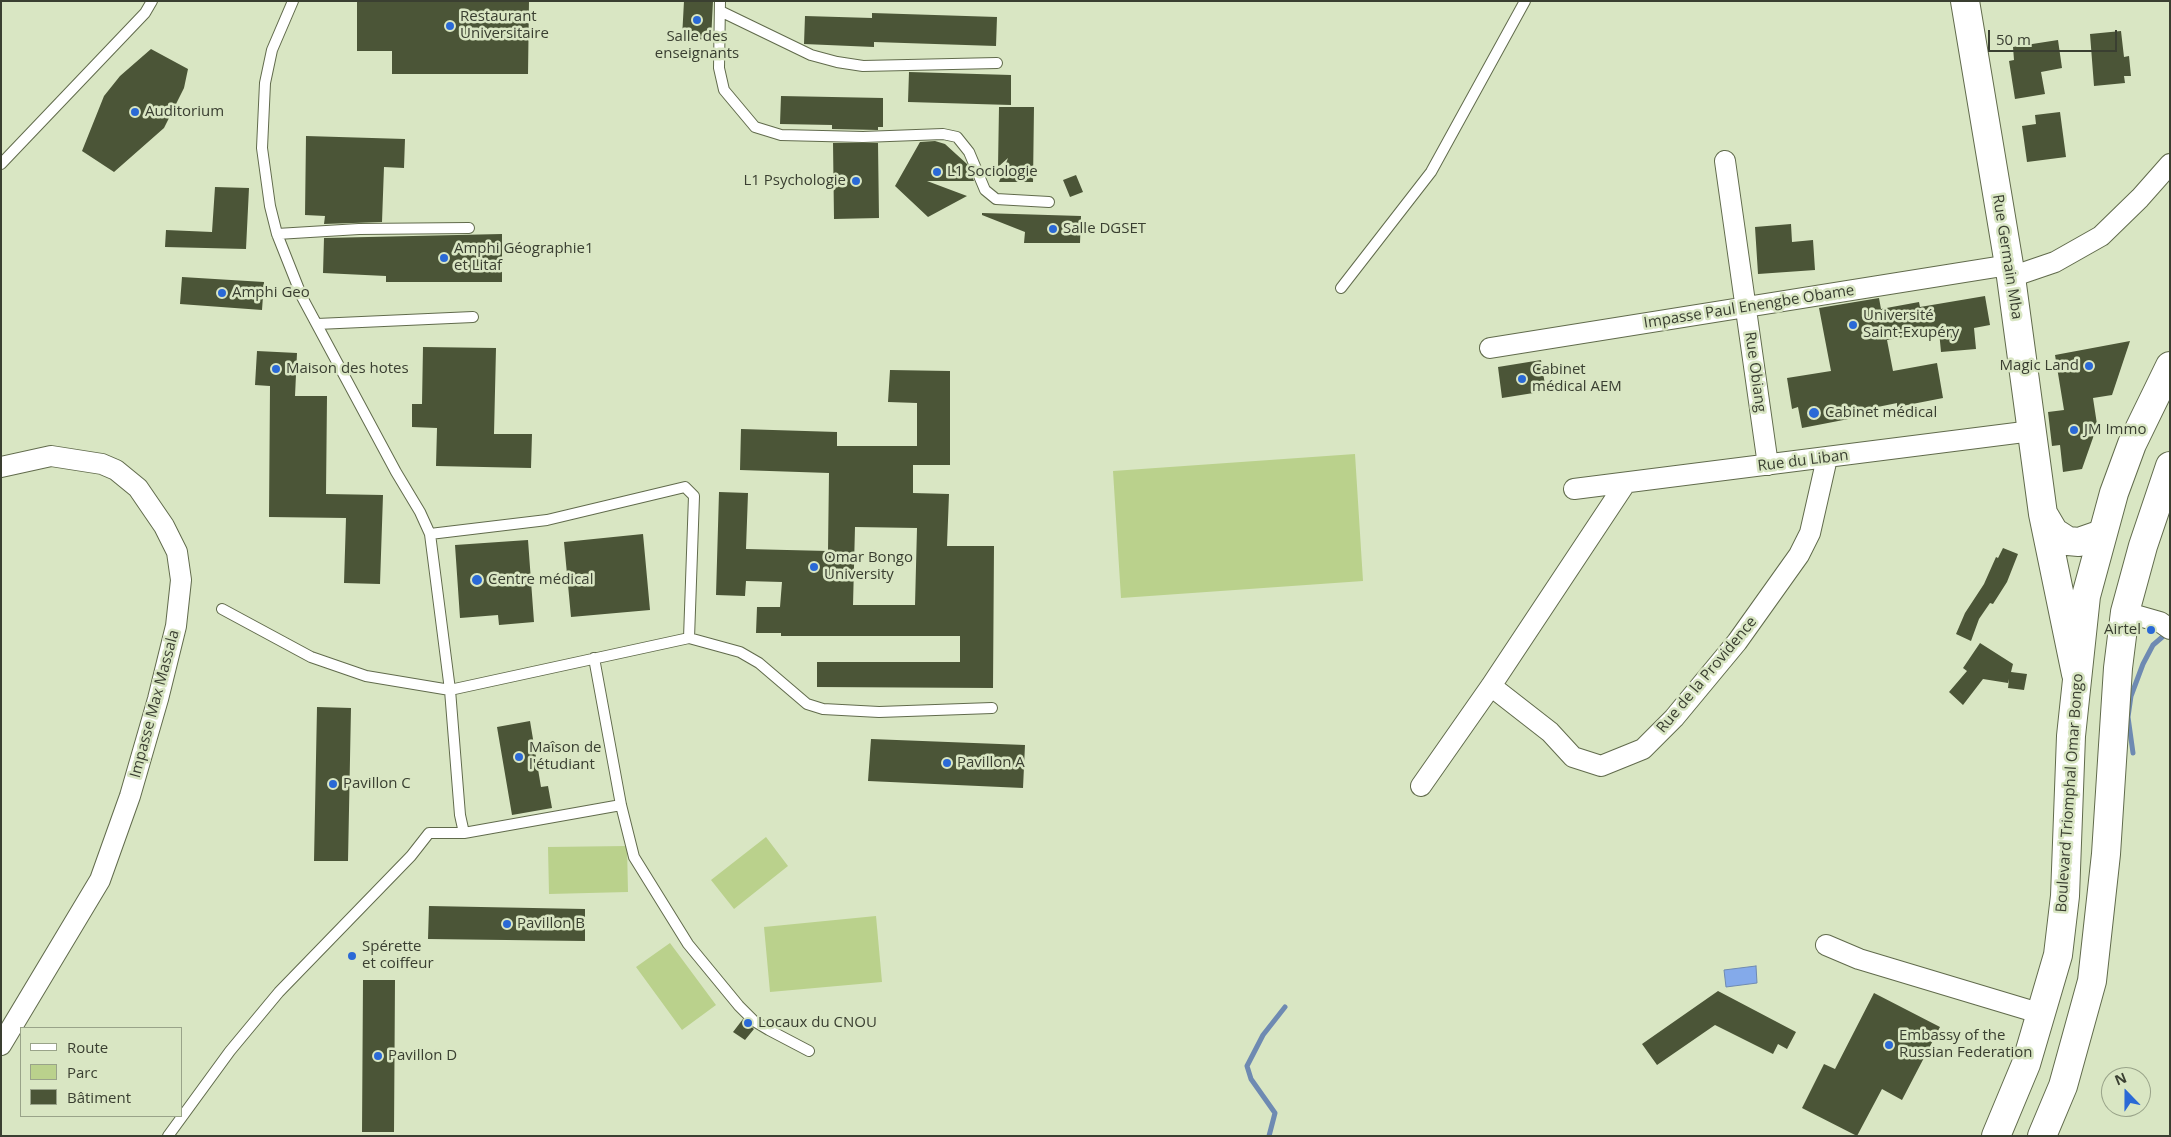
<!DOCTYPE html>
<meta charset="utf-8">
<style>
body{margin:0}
#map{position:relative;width:2171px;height:1137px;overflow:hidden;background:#d9e6c3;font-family:"Open Sans",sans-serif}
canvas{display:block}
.frame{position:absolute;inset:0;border:2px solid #3a3f31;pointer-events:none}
.legend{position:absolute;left:20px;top:1027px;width:162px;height:90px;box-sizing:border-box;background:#d9e6c3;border:1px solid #99a389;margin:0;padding:6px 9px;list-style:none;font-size:15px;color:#3a3f31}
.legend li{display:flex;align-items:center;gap:10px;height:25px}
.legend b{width:25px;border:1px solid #99a389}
.north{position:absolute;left:2101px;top:1067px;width:50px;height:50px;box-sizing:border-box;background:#d9e6c3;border:1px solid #99a389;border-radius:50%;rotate:338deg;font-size:14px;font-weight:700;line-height:20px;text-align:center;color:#3a3f31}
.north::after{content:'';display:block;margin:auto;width:18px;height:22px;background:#2a69d6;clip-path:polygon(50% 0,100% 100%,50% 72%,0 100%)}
.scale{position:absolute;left:1988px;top:30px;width:129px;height:22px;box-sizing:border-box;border:2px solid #3a3f31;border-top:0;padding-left:6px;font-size:15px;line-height:18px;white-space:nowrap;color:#3a3f31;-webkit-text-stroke:4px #d9e6c3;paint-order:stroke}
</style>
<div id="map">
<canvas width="2171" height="1137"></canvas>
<div class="frame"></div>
<ul class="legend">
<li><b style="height:6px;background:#fff"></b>Route</li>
<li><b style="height:14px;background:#bad18c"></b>Parc</li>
<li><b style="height:14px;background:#4b5537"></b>Bâtiment</li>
</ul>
<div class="north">N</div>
<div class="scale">50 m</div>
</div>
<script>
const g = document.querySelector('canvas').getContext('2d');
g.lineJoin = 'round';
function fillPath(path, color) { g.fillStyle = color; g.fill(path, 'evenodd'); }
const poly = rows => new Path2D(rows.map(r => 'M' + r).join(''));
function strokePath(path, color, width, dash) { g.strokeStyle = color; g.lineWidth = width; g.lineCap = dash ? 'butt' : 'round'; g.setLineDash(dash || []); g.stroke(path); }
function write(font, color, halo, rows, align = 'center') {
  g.font = font + ' "Open Sans",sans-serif'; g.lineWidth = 5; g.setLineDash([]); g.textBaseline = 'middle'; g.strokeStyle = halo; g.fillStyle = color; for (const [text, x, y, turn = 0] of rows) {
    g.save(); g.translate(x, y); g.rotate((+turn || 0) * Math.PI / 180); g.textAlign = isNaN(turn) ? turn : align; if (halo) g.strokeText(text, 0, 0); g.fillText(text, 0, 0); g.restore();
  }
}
fillPath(poly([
 [1355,454,1363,581,1121,598,1113,471],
 [766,837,788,866,734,909,711,880],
 [627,846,628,892,549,894,548,847],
 [876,916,882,982,770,992,764,927],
 [670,943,716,1005,682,1030,636,967]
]), '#bad18c');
const water = poly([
 [1756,966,1757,983,1726,987,1724,970,1756,966]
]);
fillPath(water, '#84aaea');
strokePath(water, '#6e8ab2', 1);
strokePath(poly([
 [2133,753,2128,717,2131,696,2143,664,2153,645,2167,633],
 [1269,1136,1275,1113,1251,1079,1247,1066,1263,1035,1285,1007]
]), '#6e8ab2', 5);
fillPath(poly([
 [357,1,529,1,528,74,392,74,392,51,357,51],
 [684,1,713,1,711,40,682,38],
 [872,13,997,17,996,46,874,42,874,47,804,44,805,16,872,18],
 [2121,31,2124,57,2129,56,2131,76,2124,76,2125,83,2094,86,2090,34],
 [2058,40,2062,68,2041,72,2045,94,2015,99,2009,61,2014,60,2013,47],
 [151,49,188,69,184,88,164,128,114,172,82,151,104,96,120,76],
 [909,72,1011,75,1011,105,908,102],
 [781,96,883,98,883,127,878,127,878,130,832,129,832,125,780,124],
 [999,107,1034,107,1033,182,999,182,1008,158,998,167],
 [2060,112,2066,157,2027,162,2022,126,2036,124,2035,115],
 [306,136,405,139,404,168,384,167,382,222,324,224,325,216,305,215],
 [935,141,945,144,967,164,974,181,927,181,967,196,928,217,895,186,920,142],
 [833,143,878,143,879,218,834,219],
 [1076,175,1083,192,1070,197,1063,180],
 [215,187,249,188,246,249,165,247,166,230,212,232],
 [982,213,1081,216,1080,243,1024,243,1025,232,982,215],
 [1791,224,1792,242,1813,240,1815,270,1758,274,1755,227],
 [502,234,502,282,386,282,386,276,323,273,324,238],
 [182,277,264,282,262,310,180,304],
 [1985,296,1990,325,1974,328,1976,349,1941,352,1939,331,1887,340,1893,371,1937,363,1943,398,1897,407,1897,403,1863,410,1864,416,1802,428,1798,407,1792,409,1787,378,1831,371,1819,308,1879,298,1881,309,1919,302,1920,307],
 [2130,341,2112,395,2093,398,2098,431,2095,432,2082,469,2063,472,2060,445,2052,446,2048,412,2064,410,2055,355],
 [423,347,496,348,494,434,532,434,531,468,436,466,437,428,412,427,412,404,422,404],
 [257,351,297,353,295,396,327,396,326,494,383,495,380,584,344,583,346,518,269,517,270,386,255,385],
 [1541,360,1546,391,1502,398,1498,367],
 [890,370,950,371,950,465,913,465,913,493,949,494,947,546,994,546,993,688,817,687,817,662,960,662,960,636,781,636,781,633,756,633,757,607,780,607,782,582,746,581,745,596,716,595,719,492,748,493,746,549,828,551,829,473,740,470,741,429,837,432,837,446,917,446,917,403,888,402],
 [855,527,917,528,915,605,853,605],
 [643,534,650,610,571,617,564,542],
 [528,540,534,622,499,625,498,615,460,618,455,545],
 [2003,548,2018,554,2007,582,1993,604,1990,603,1979,619,1971,641,1956,634,1965,613,1984,584,1996,557,1998,558],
 [1980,643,2013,664,2011,672,2027,674,2024,690,2008,688,2009,679,2008,683,1983,679,1963,705,1949,692,1967,671,1963,668],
 [317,707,351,708,348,861,314,861],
 [530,721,541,787,548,786,552,808,512,815,497,727],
 [871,739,1025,745,1023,788,868,781],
 [429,906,585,909,585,941,428,939],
 [363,980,395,980,394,1132,362,1132],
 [1718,991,1796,1032,1787,1049,1778,1044,1773,1054,1715,1025,1657,1065,1642,1044],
 [1874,993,1940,1027,1902,1100,1882,1089,1857,1136,1802,1108,1824,1064,1835,1069],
 [743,1019,754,1029,745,1040,733,1032]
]), '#4b5537');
const lane = poly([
 [293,1,272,50,265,83,262,148,270,206,277,234,302,297,396,472,420,512,430,534,450,690,689,638,740,652,759,663,807,704,823,709,879,712,992,708],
 [720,1,719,68,724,90,755,127,781,135,863,137,943,134,957,137,969,152,985,190,996,199,1049,202],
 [720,11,811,55,837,62,863,66,997,63],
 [1,164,145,13,152,1],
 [277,234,359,229,469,228],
 [1341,288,1431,172,1525,1],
 [317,324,473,317],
 [430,534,547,520,685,487,694,496,689,638],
 [594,658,621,805,634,857,688,944,739,1006,754,1021,769,1030,809,1051],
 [464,833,621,805],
 [168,1136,230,1051,279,992,411,856,429,833,464,833,460,815,450,690,366,676,311,657,222,609]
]);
const street = poly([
 [1725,161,1768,465],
 [2011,277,2055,262,2101,236,2140,198,2170,164],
 [1490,348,2009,265],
 [1,467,51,456,102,464,116,470,138,488,164,526,177,552,181,580,176,626,158,699,130,796,100,880,1,1045],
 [1574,489,2032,431],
 [2125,612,2160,622,2170,629],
 [1491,686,1550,732,1573,757,1601,766,1643,749,1674,718,1737,642,1799,555,1810,533,1827,458],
 [1421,786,1491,686,1625,484],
 [1826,945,1859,959,2042,1014]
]);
const secondary = poly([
 [1965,1,2011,277,2043,514,2076,674],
 [2044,515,2054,532,2068,541,2079,542,2102,534]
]);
const primary = poly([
 [1996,1136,2026,1064,2058,955,2065,896,2071,736,2086,596,2114,493,2132,444,2170,366],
 [2042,1136,2063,1086,2092,981,2106,854,2118,668,2125,612,2143,546,2170,466]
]);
strokePath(lane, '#616b4c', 12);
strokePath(street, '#616b4c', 22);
strokePath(secondary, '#616b4c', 30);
strokePath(primary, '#616b4c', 30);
strokePath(lane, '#fff', 10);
strokePath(street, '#fff', 20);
strokePath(secondary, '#fff', 28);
strokePath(primary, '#fff', 28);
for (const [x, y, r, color] of [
 [697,20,5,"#2a69d6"],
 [450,26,5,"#2a69d6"],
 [135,112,5,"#2a69d6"],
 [937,172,5,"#2a69d6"],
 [856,181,5,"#2a69d6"],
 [1053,229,5,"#2a69d6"],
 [444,258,5,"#2a69d6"],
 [222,293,5,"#2a69d6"],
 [1853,325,5,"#2a69d6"],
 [2089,366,5,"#2a69d6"],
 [276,369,5,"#2a69d6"],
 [1522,379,5,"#2a69d6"],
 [1814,413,6,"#2a69d6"],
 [2074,430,5,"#2a69d6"],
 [814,567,5,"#2a69d6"],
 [477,580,6,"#2a69d6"],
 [2151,630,5,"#2a69d6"],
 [519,757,5,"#2a69d6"],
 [947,763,5,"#2a69d6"],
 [333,784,5,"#2a69d6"],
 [507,924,5,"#2a69d6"],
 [352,956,5,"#2a69d6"],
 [748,1023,5,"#2a69d6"],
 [1889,1045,5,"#2a69d6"],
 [378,1056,5,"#2a69d6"]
]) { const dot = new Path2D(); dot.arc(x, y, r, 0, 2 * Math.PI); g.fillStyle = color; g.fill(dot); strokePath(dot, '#d9e6c3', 2); }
write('15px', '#3a3f31', '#d9e6c3', [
 ["Restaurant",460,17],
 ["Universitaire",460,34],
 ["Salle des",697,37,"center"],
 ["enseignants",697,54,"center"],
 ["Auditorium",145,112],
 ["L1 Sociologie",947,172],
 ["L1 Psychologie",846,181,"right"],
 ["Salle DGSET",1063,229],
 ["Amphi Géographie1",454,249],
 ["et Litaf",454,266],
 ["Amphi Geo",232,293],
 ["Université",1863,316],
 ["Saint-Exupéry",1863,333],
 ["Magic Land",2079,366,"right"],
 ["Maison des hotes",286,369],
 ["Cabinet",1532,370],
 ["médical AEM",1532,387],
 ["Cabinet médical",1825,413],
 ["JM Immo",2084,430],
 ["Omar Bongo",824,558],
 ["University",824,575],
 ["Centre médical",488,580],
 ["Airtel",2141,630,"right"],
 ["Maîson de",529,748],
 ["l'étudiant",529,765],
 ["Pavillon A",957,763],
 ["Pavillon C",343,784],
 ["Pavillon B",517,924],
 ["Spérette",362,947],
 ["et coiffeur",362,964],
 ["Locaux du CNOU",758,1023],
 ["Embassy of the",1899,1036],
 ["Russian Federation",1899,1053],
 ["Pavillon D",388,1056]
], 'left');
write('15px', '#3a3f31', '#d9e6c3', [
 ["Rue Germain Mba",2007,257,81],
 ["Impasse Paul Enengbe Obame",1749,307,-9],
 ["Rue Obiang",1755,372,82],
 ["Rue du Liban",1803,461,-7],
 ["Rue de la Providence",1707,675,-50],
 ["Impasse Max Massala",155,704,-75],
 ["Boulevard Triomphal Omar Bongo",2070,793,-86]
]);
</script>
